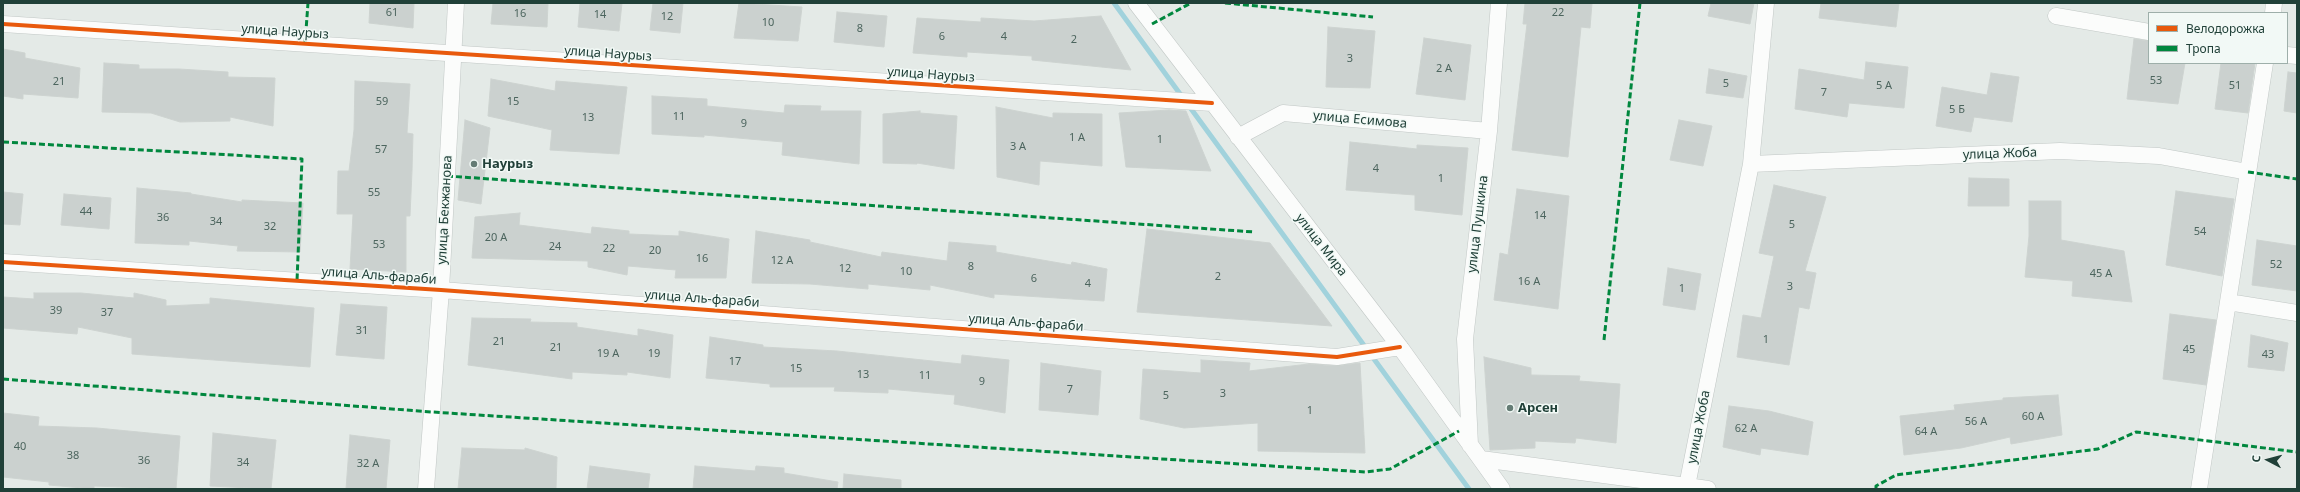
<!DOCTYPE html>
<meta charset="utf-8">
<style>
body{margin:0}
#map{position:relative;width:2300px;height:492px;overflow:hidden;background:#e4eae7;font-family:"Noto Sans",sans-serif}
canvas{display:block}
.frame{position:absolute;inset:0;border:4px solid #204038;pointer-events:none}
.legend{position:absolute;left:2148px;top:12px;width:140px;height:52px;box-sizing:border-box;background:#f2f9f6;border:1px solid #9eafaa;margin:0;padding:5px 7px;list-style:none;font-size:12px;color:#204038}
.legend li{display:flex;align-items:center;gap:8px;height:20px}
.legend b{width:20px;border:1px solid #9eafaa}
.north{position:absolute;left:2248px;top:440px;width:40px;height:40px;-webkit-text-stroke:3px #f2f9f6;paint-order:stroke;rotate:276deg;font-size:11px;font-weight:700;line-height:16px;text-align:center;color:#204038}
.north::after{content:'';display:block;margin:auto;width:14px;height:18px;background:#204038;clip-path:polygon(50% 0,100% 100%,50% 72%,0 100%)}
</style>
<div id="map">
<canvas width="2300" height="492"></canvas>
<div class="frame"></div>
<ul class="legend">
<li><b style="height:5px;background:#e8590c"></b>Велодорожка</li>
<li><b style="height:5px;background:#00873e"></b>Тропа</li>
</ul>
<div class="north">С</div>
</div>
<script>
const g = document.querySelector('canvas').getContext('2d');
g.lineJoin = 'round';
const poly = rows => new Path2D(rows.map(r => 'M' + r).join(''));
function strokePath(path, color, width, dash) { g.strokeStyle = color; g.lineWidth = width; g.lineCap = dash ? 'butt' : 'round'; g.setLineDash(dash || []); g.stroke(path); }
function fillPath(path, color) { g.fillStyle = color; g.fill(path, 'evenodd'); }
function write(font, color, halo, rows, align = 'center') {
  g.font = font + ' "Noto Sans",sans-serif'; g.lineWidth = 3; g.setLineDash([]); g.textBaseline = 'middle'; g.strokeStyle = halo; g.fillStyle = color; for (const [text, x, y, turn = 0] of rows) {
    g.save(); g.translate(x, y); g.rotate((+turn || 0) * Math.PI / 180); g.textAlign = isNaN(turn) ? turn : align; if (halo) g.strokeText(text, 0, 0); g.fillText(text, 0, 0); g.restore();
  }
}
strokePath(poly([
 [1114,3,1183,98],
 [1189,106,1469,489]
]), '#a1d2dc', 5);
const building = poly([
 [370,3,414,3,413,28,369,23,370,3],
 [493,3,548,3,547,27,491,24,493,3],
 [580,3,622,3,619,31,578,27,580,3],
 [653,3,683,3,680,33,650,30,653,3],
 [739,3,802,7,798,41,734,38,739,3],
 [1525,3,1592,3,1590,28,1581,27,1568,157,1512,150,1527,24,1523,24,1525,3],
 [1711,3,1754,3,1750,24,1708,16,1711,3],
 [1821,3,1899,3,1896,27,1819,18,1821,3],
 [837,12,887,16,884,47,834,42,837,12],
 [1101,16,1131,70,1032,60,1032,56,967,52,967,57,913,53,917,18,981,22,981,18,1034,21,1101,16],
 [1328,27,1375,31,1370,88,1326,87,1328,27],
 [1424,38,1471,45,1465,100,1416,94,1424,38],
 [2134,39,2149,41,2149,63,2185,63,2178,104,2127,99,2134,39],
 [3,49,25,53,25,58,80,68,78,98,23,94,23,99,3,96,3,49],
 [1866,62,1908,67,1904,108,1849,103,1847,117,1795,109,1799,69,1864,80,1866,62],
 [104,63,139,65,139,69,179,69,228,72,228,77,275,78,273,126,230,117,230,121,180,122,151,113,102,112,104,63],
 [2221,63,2255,63,2248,113,2215,109,2221,63],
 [1709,69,1747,76,1743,98,1706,93,1709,69],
 [2288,72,2297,73,2297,113,2284,111,2288,72],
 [1991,73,2019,77,2012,122,1974,117,1971,132,1936,126,1942,87,1987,95,1991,73],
 [491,79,555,91,556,81,627,87,619,154,550,150,552,130,488,116,491,79],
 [355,81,410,84,407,133,413,134,412,171,410,216,406,216,406,272,350,269,353,214,337,214,338,171,349,171,354,130,355,81],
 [652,96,707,99,707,106,784,113,785,105,821,106,820,111,861,111,859,164,782,155,783,142,704,135,704,137,652,134,652,96],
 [996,107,1053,118,1053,113,1102,114,1102,166,1040,161,1039,185,997,177,996,107],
 [1169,110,1186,111,1211,171,1126,167,1119,113,1169,110],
 [920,111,920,113,957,116,954,169,917,163,917,164,883,163,883,114,920,111],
 [465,120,490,128,481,204,458,200,465,120],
 [1679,120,1712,126,1703,166,1670,160,1679,120],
 [1350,142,1417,149,1417,145,1468,148,1462,215,1415,210,1415,195,1346,190,1350,142],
 [1969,178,2009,179,2009,206,1968,206,1969,178],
 [1774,185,1826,197,1805,271,1816,273,1809,309,1799,307,1789,365,1737,357,1743,315,1761,318,1774,256,1759,253,1774,185],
 [137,188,191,193,191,194,242,202,242,200,303,203,300,252,237,251,238,246,189,241,189,245,135,243,137,188],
 [1517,189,1569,196,1558,309,1494,300,1500,253,1508,255,1517,189],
 [2176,191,2234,199,2222,276,2166,265,2176,191],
 [3,192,23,194,20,225,3,224,3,192],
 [64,194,111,198,109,229,61,225,64,194],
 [2029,201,2061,201,2061,240,2124,251,2132,302,2072,296,2073,281,2025,277,2029,236,2029,201],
 [520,213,519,225,591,234,592,227,629,231,629,234,679,236,679,231,729,239,726,278,675,278,676,270,628,266,627,275,588,267,588,261,472,258,475,217,520,213],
 [1147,229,1270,243,1332,326,1137,312,1147,229],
 [756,231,810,240,810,242,881,257,882,252,947,261,949,242,996,246,996,252,1071,265,1072,262,1107,269,1104,301,994,294,994,298,930,285,930,290,868,284,868,289,810,284,752,283,756,231],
 [2257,240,2297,246,2297,291,2252,285,2257,240],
 [1668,268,1701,274,1695,310,1663,305,1668,268],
 [34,293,81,293,134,298,134,293,166,300,166,306,210,304,210,298,314,308,310,367,132,354,132,338,78,327,77,334,3,328,3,297,34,299,34,293],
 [341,304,387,307,384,359,336,355,341,304],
 [2170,314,2216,320,2206,385,2163,379,2170,314],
 [472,318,531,319,530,322,577,323,577,327,638,336,638,329,673,335,670,378,627,372,627,375,572,372,572,379,468,365,472,318],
 [2251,335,2288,343,2284,371,2248,367,2251,335],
 [710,337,763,345,763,347,837,351,961,364,962,355,1009,360,1005,413,954,404,955,395,888,389,888,393,834,391,835,387,770,387,770,384,706,378,710,337],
 [1484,357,1531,368,1531,375,1580,376,1579,381,1620,384,1616,443,1576,438,1575,443,1535,441,1535,448,1490,450,1484,357],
 [1201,360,1250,363,1249,371,1309,364,1336,366,1360,363,1365,453,1258,451,1258,423,1184,428,1140,419,1143,369,1201,373,1201,360],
 [1041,363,1101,371,1098,415,1039,410,1041,363],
 [2058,395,2062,435,2011,444,2010,437,1961,448,1904,455,1900,416,1955,410,1954,405,2003,400,2003,398,2058,395],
 [1729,406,1769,411,1813,422,1808,455,1761,448,1760,455,1723,447,1729,406],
 [3,413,39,417,38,426,97,428,180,436,176,489,94,486,94,489,49,485,49,482,3,477,3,413],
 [213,433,276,440,271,489,210,486,213,433],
 [350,435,390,440,386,489,346,489,350,435],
 [462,448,525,450,525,448,557,457,556,489,458,489,462,448],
 [590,466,650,474,648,489,587,489,590,466],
 [695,466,755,471,756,466,784,468,784,473,838,482,837,489,693,489,695,466],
 [844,474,901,480,901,489,843,489,844,474]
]);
fillPath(building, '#cbd1cf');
strokePath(building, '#cdd3d0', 1);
const street = poly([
 [1136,3,1400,347,1502,489],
 [2273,13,2274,3],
 [2056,16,2149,32],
 [3,24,1212,103],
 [2287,55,2297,56],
 [1238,137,1283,113,1489,131],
 [1751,164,2060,151,2159,156,2248,172],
 [3,262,441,290,1337,357,1400,347],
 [2228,302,2297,313],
 [1470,445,1465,339,1489,131,1499,3],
 [1481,459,1687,486,1751,164,1766,3],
 [1687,486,1708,489],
 [426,489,441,290,456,3],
 [2199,489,2265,63]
]);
strokePath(street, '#c1c7c5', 17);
strokePath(street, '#fbfcfb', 16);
strokePath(poly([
 [1225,3,1373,17],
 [1152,24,1191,3],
 [305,44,308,3],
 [3,142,302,159,297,281],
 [2248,172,2297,179],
 [447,176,1254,232],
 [1604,340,1640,3],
 [3,379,432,412,1365,472,1390,469,1459,431],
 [1876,489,1876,486,1896,475,2098,449,2136,432,2297,452]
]), '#00873e', 3, [6, 3]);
strokePath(poly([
 [3,24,1212,103],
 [3,262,441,290,1337,357,1400,347]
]), '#e8590c', 4);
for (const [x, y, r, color] of [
 [474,164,4,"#657c75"],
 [1510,408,4,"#657c75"]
]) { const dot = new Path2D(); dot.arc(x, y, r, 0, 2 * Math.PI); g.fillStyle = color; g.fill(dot); strokePath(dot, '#f2f9f6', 1.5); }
write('11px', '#4c655e', null, [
 ["61",392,13],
 ["22",1558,13],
 ["16",520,14],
 ["14",600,15],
 ["12",667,17],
 ["10",768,23],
 ["8",860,29],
 ["6",942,37],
 ["4",1004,37],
 ["2",1074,40],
 ["3",1350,59],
 ["2 А",1444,69],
 ["53",2156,81],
 ["21",59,82],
 ["5",1726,84],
 ["5 А",1884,86],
 ["51",2235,86],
 ["7",1824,93],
 ["59",382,102],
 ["15",513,102],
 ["5 Б",1957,110],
 ["11",679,117],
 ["13",588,118],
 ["9",744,124],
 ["1 А",1077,138],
 ["1",1160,140],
 ["3 А",1018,147],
 ["57",381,150],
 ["4",1376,169],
 ["1",1441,179],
 ["55",374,193],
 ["44",86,212],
 ["14",1540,216],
 ["36",163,218],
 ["34",216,222],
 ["5",1792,225],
 ["32",270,227],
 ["54",2200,232],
 ["20 А",496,238],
 ["53",379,245],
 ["24",555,247],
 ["22",609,249],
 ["20",655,251],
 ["16",702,259],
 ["12 А",782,261],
 ["52",2276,265],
 ["8",971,267],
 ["12",845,269],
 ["10",906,272],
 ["45 А",2101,274],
 ["2",1218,277],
 ["6",1034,279],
 ["16 А",1529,282],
 ["4",1088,284],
 ["3",1790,287],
 ["1",1682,289],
 ["39",56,311],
 ["37",107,313],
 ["31",362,331],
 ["1",1766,340],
 ["21",499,342],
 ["21",556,348],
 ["45",2189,350],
 ["19 А",608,354],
 ["19",654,354],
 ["43",2268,355],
 ["17",735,362],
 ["15",796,369],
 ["13",863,375],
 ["11",925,376],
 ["9",982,382],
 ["7",1070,390],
 ["3",1223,394],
 ["5",1166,396],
 ["1",1310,411],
 ["60 А",2033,417],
 ["56 А",1976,422],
 ["62 А",1746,429],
 ["64 А",1926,432],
 ["40",20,447],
 ["38",73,456],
 ["36",144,461],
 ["34",243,463],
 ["32 А",368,464]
]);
write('13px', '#204038', '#f2f9f6', [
 ["улица Наурыз",285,32,4],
 ["улица Наурыз",608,54,4],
 ["улица Наурыз",931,75,4],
 ["улица Есимова",1360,120,5],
 ["улица Жоба",2000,154,-2],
 ["улица Бекжанова",445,210,-87],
 ["улица Пушкина",1478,224,-83],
 ["улица Мира",1321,245,52],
 ["улица Аль-фараби",379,276,4],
 ["улица Аль-фараби",702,299,4],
 ["улица Аль-фараби",1026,323,4],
 ["улица Жоба",1699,427,-79]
]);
write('bold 13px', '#204038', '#f2f9f6', [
 ["Наурыз",482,164],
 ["Арсен",1518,408]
], 'left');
</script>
